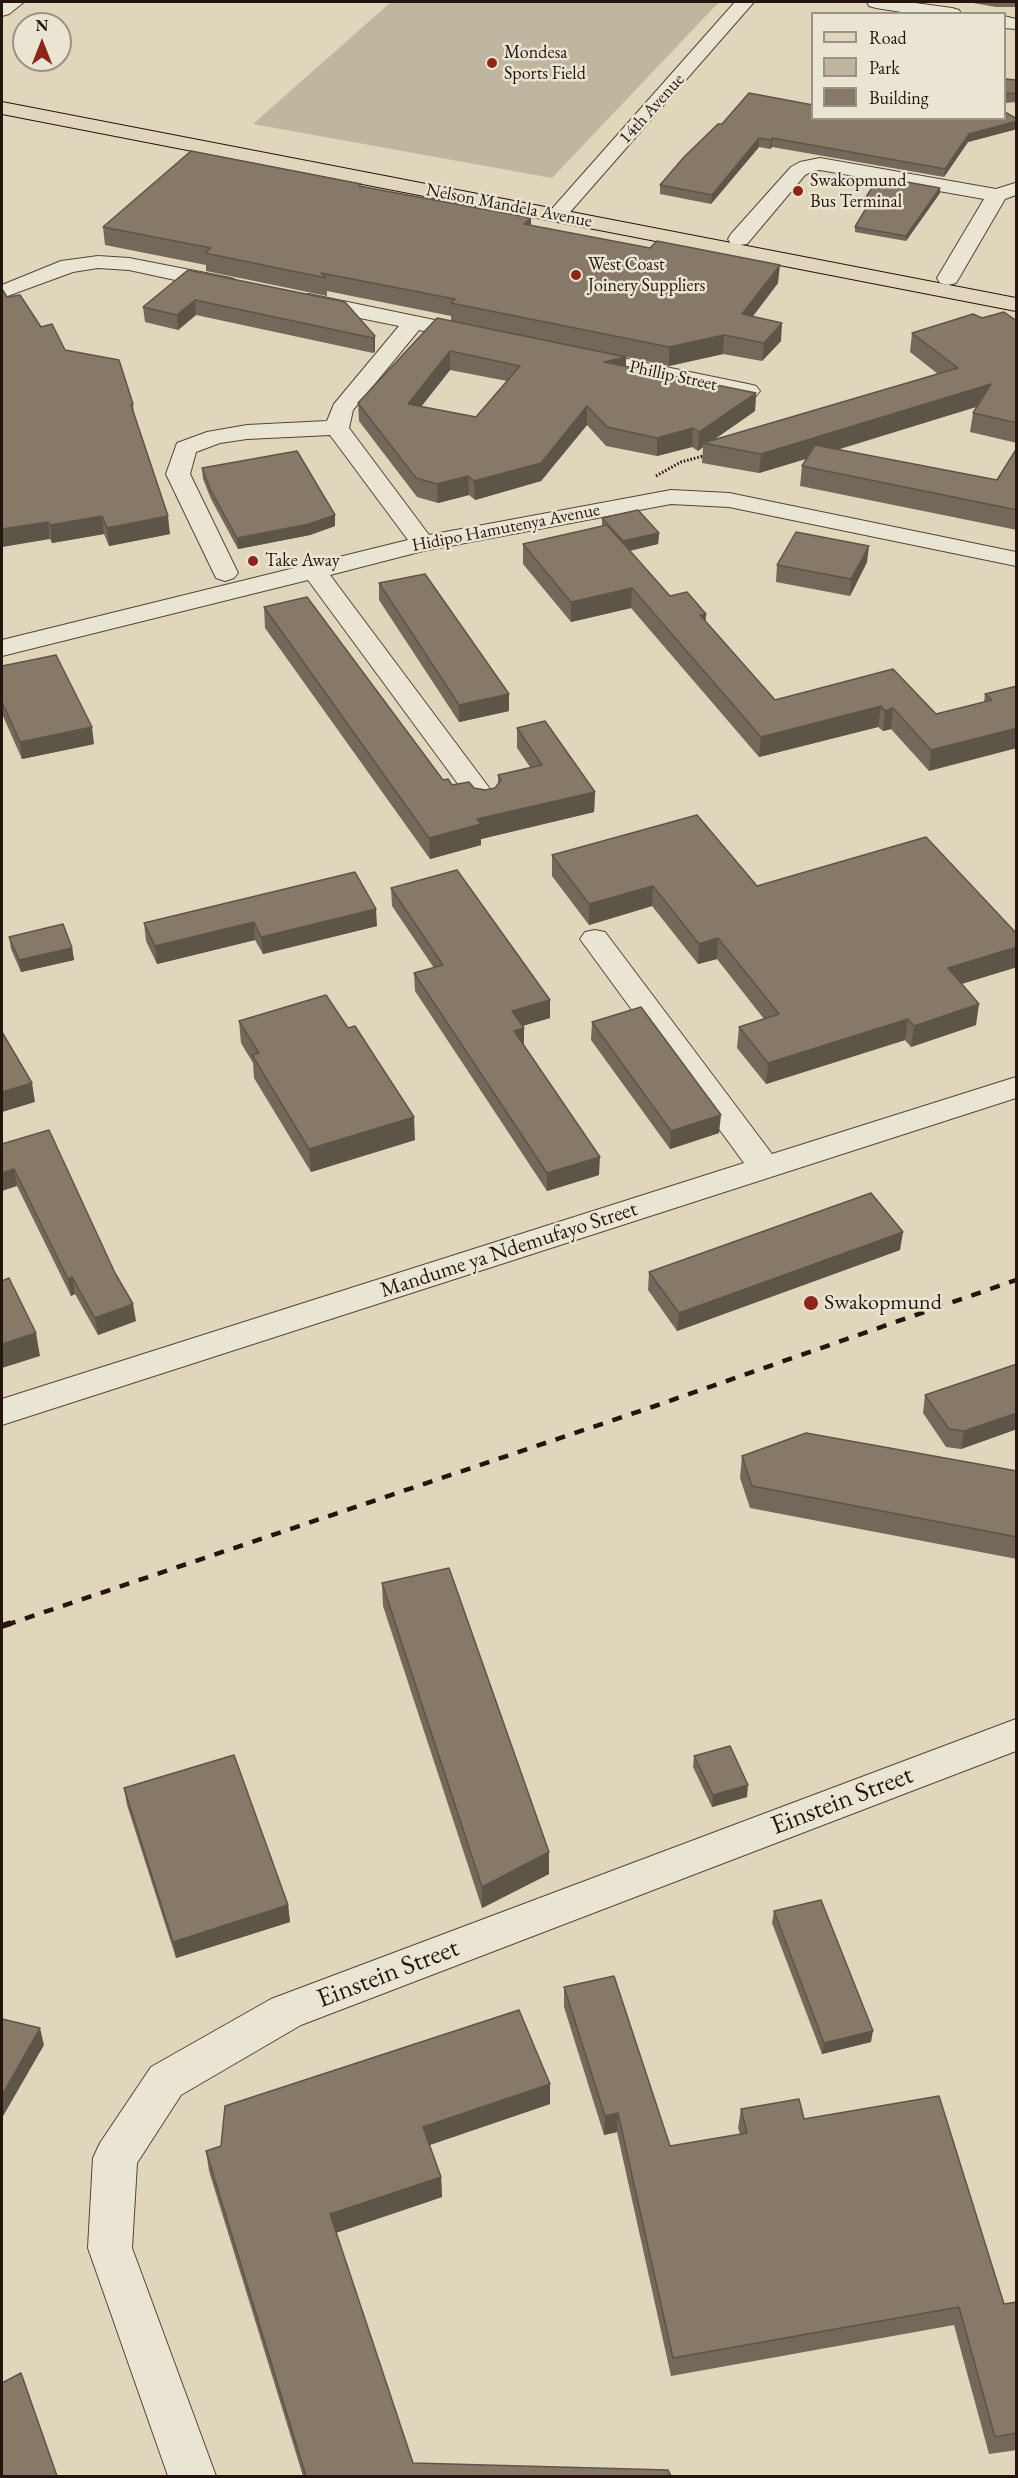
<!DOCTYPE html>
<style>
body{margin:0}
#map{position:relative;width:1018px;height:2478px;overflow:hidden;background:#dfd6bb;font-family:"EB Garamond",serif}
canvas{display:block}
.frame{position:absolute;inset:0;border:3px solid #26150f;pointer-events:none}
.legend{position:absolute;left:811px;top:12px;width:195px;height:108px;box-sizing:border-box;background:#eae4d3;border:2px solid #9c9185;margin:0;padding:8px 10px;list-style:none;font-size:18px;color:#26150f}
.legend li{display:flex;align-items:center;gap:12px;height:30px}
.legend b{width:30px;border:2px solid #9c9185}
.north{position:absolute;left:12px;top:12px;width:60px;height:60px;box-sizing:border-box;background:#eae4d3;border:2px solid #9c9185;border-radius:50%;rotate:0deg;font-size:16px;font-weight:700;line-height:24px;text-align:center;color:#26150f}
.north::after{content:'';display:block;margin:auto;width:21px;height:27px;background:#8f2418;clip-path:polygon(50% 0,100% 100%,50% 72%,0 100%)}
</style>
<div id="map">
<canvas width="1018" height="2478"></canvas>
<div class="frame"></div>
<ul class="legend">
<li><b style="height:8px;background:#dfd6bb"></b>Road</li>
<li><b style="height:16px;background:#c0b59e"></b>Park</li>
<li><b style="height:16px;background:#867968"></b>Building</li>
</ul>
<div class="north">N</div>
</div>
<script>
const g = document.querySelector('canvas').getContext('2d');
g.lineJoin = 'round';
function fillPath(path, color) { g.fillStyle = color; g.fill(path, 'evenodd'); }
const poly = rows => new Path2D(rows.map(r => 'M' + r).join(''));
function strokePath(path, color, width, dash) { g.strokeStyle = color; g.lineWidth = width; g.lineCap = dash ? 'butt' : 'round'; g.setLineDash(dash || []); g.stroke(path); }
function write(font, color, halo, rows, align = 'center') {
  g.font = font + ' "EB Garamond",serif'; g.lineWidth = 5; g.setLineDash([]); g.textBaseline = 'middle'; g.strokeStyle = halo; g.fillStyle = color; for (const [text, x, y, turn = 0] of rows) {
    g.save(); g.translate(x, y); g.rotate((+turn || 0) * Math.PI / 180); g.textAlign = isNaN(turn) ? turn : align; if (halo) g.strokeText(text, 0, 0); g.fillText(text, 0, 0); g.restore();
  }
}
fillPath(poly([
 [391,2,719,2,552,178,253,124]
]), '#c0b59e');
const minor = poly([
 [2,2,24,2,9,14,2,16,2,2],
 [735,2,754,2,564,219,557,221,550,219,547,215,550,211,735,2],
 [867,2,908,2,952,8,959,10,961,14,914,14,876,8,869,6,867,2],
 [1004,16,1016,19,1016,29,1004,28,1004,16],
 [820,158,996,189,1015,183,1016,195,1005,199,959,278,956,283,948,285,940,283,937,278,984,199,820,170,813,171,805,175,747,244,739,245,731,244,728,239,731,234,791,167,800,162,820,158],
 [98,256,129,258,226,277,234,279,237,284,234,289,226,291,129,270,98,268,73,272,2,298,2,285,61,261,98,256],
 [309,294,473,328,481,330,484,335,481,340,473,342,419,330,353,410,349,428,429,535,671,490,729,493,1016,552,1016,566,729,507,671,504,423,551,330,575,499,801,495,807,485,809,475,807,308,580,2,656,2,640,408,540,330,435,247,439,220,443,196,452,190,474,238,573,234,578,225,581,216,578,166,474,177,443,207,432,247,425,327,421,334,404,399,326,301,306,298,301,301,296,309,294],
 [583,350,748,384,756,386,760,391,756,396,748,398,575,362,572,357,575,352,583,350],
 [595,930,605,932,772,1154,1016,1077,1016,1098,2,1425,2,1399,744,1163,580,939,585,932,595,930],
 [1016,1719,1016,1751,301,2025,181,2095,137,2163,132,2248,216,2476,168,2476,88,2248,93,2158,100,2143,151,2067,271,1999,1016,1719]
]);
const major = poly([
 [2,102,1016,298,1016,311,2,114,2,102]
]);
strokePath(minor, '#54453a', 2);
strokePath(major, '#26150f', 2);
strokePath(poly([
 [656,476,681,462,707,455]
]), '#26150f', 3, [1.5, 2]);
fillPath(minor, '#eae4d3');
fillPath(major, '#dfd6bb');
strokePath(poly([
 [6,1625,655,1406,1016,1280]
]), '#26150f', 4.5, [10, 10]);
strokePath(poly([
 [2,1626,11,1623]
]), '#26150f', 6, [14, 14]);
fillPath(poly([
 [967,2,1017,2,1017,7,996,7],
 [1005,79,1017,80,1017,102,1005,103],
 [813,118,1017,119,1017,129,968,142,944,177,772,147,770,149,759,147,711,204,660,194,660,185,722,124],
 [361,184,361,186,531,218,531,226,778,283,753,316,781,341,762,361,723,354,669,366,626,357,626,366,756,393,755,411,713,440,938,374,910,352,912,333,982,318,1017,321,1017,443,970,432,973,413,976,407,837,450,997,480,1017,448,1017,530,800,486,802,466,806,459,759,473,702,463,703,447,698,451,692,447,657,456,606,446,587,425,541,481,475,500,469,495,438,503,417,497,359,421,358,403,451,321,451,316,327,291,327,296,206,271,206,265,105,245,103,227],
 [450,370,507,381,476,417,421,407],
 [940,188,940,193,906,241,855,232,855,227,869,203,865,202,866,197],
 [188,270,375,336,375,351,373,353,196,315,178,330,145,322,143,307],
 [7,297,65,350,133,404,134,414,170,534,109,546,104,534,52,543,50,539],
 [202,468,335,526,310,535,238,549,211,499,203,479],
 [602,518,659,533,658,544,630,551,670,596,706,614,705,621,775,700,893,669,936,714,984,702,985,694,1017,686,929,771,891,729,883,731,878,727,759,757,631,608,571,622,523,564,523,544,602,526],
 [867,562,850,596,776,582,777,565],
 [379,583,509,711,459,722,379,600],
 [264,607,443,780,452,785,485,790,495,788,498,785,498,775,530,767,517,748,517,728,595,792,594,812,481,839,481,845,430,859,265,628],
 [2,666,94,744,22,759,2,714],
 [552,855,757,886,1017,934,1017,967,961,984,976,1025,911,1047,905,1040,766,1084,737,1048,739,1027,764,1019,717,959,698,964,652,906,589,925,552,876],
 [355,872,377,926,263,954,255,940,157,964,146,941,144,923],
 [391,888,550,1018,522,1026,524,1028,524,1046,599,1175,547,1191,415,991,414,973,434,968,392,906],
 [9,937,72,948,74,960,21,972,11,949],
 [239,1021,415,1140,311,1172,254,1078,253,1063,241,1043],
 [592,1022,719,1133,670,1149,591,1040],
 [2,1144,136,1321,98,1335,75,1294,71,1296,17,1186],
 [900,1250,677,1331,648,1290,649,1272],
 [1017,1364,1017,1429,961,1449,946,1447,923,1413,925,1395],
 [742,1456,1017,1471,1017,1559,750,1508,740,1478],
 [382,1583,549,1852,549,1874,482,1908,383,1606],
 [694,1756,747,1797,712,1807,693,1767],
 [124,1788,288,1905,290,1922,176,1958,127,1805],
 [774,1911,871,2042,822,2054,772,1923],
 [564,1987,670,2146,740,2134,738,2128,741,2109,804,2119,1004,2304,1017,2302,1017,2450,989,2454,954,2325,671,2376,617,2132,604,2135,564,2007],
 [550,2104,429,2145,441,2177,442,2197,336,2233,413,2463,671,2476,303,2476,209,2171,206,2151]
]), '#736859');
fillPath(poly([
 [1017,121,1017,129,968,142,944,177,945,169,969,134],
 [759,138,759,147,711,204,712,195],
 [772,138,772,147,770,149,771,140],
 [940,188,940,193,906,241,906,236],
 [531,218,531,235,524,224],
 [780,265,778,283,741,332,742,314],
 [195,300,196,315,178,330,177,315],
 [782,323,781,341,762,361,764,343],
 [724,335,723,354,669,366,669,347],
 [375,336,375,351,373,353,373,338],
 [450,351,450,370,408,423,408,404],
 [626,357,626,375,604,362],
 [991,384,989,403,759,473,761,454],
 [756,393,755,411,708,444,703,443,703,447,698,451,699,432],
 [587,406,587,425,541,481,475,500,474,481],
 [693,428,692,447,657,456,657,438],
 [468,476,469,495,438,503,437,484],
 [335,515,335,526,310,535,238,549,237,538],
 [102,516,104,534,52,543,50,525],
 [168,516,170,534,109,546,107,528],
 [48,522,50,539,2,547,2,529],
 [659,533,658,544,622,552,623,541],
 [869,546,867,562,850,596,851,579],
 [632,588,631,608,571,622,571,602],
 [706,614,705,634,700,615],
 [509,694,509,711,459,722,459,705],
 [881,706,878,727,759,757,761,737],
 [893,708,891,729,883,731,885,711],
 [92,727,94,744,22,759,20,742],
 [1017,728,1017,748,929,771,931,750],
 [595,792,594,812,481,839,481,845,430,859,429,838,477,819],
 [653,886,652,906,589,925,589,904],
 [376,909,377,926,263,954,261,937],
 [254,922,255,940,157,964,155,946],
 [718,938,717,959,698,964,699,944],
 [1017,947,1017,967,945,989,948,968],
 [72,948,74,960,21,972,19,960],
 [550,1000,550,1018,512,1029,512,1011],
 [979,1004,976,1025,911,1047,914,1026],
 [908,1019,905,1040,766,1084,768,1063],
 [524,1028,524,1046,514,1031],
 [32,1083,35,1102,2,1112,2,1092],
 [721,1115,719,1133,670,1149,671,1131],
 [414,1117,415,1140,311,1172,309,1149],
 [600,1157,599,1175,547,1191,547,1173],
 [14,1169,17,1186,2,1191,2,1173],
 [903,1232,900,1250,677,1331,679,1313],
 [72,1277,75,1294,71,1296,68,1279],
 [133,1304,136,1321,98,1335,95,1318],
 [36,1333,40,1356,2,1368,2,1344],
 [1017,1413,1017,1429,961,1449,964,1431],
 [748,1785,747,1797,712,1807,713,1795],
 [549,1852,549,1874,482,1908,482,1887],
 [288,1905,290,1922,176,1958,173,1942],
 [40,2028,44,2045,2,2118,2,2095],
 [873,2031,871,2042,822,2054,824,2043],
 [550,2084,550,2104,424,2147,423,2127],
 [618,2113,617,2132,604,2135,605,2116],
 [441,2177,442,2197,332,2234,330,2214]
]), '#5e5549');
const building = poly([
 [1005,79,1017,80,1017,93,1005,94,1005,79],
 [749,93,813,105,813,118,1005,118,1005,112,1017,119,1017,121,969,134,945,169,772,138,771,140,759,138,712,195,660,185,684,157,718,124,722,124,749,93],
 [191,151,361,184,359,186,531,218,524,224,650,248,657,241,780,265,742,314,782,323,764,343,724,335,669,347,451,303,455,299,321,273,326,278,205,253,211,248,103,227,191,151],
 [879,177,940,188,906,236,855,227,872,198,866,197,879,177],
 [188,270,345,302,375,336,373,338,195,300,177,315,143,307,188,270],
 [2,289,7,297,20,295,41,327,52,324,65,350,119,360,133,404,131,405,168,516,107,528,102,516,50,525,48,522,2,529,2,289],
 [1004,312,1017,321,1017,423,973,413,991,384,761,454,703,443,958,368,912,333,973,314,982,318,1004,312],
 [437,318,626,357,604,362,756,393,699,432,693,428,657,438,607,427,587,406,541,463,474,481,468,476,437,484,416,478,358,403,437,318],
 [450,351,520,366,476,417,408,404,450,351],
 [815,445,997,480,1017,448,1017,510,802,466,815,445],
 [297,451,335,515,309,524,237,538,210,489,202,468,297,451],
 [638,510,659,533,623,541,602,518,638,510],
 [607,525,670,596,687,592,706,614,700,615,775,700,893,669,936,714,992,700,985,694,1017,686,1017,728,931,750,893,708,885,711,881,706,761,737,632,588,571,602,523,544,607,525],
 [796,532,869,546,851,579,777,565,796,532],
 [425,574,509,694,459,705,379,583,425,574],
 [307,597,443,780,448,779,452,785,469,782,474,788,485,790,495,788,501,780,498,775,542,765,517,728,545,721,595,792,477,819,481,824,429,838,264,607,307,597],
 [56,655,92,727,20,742,2,702,2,666,56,655],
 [697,815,757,886,926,837,1017,934,1017,947,948,968,979,1004,914,1026,908,1019,768,1063,739,1027,779,1014,718,938,699,944,653,886,589,904,552,855,697,815],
 [457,870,550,1000,512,1011,524,1028,514,1031,600,1157,547,1173,414,973,443,965,391,888,457,870],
 [355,872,376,909,261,937,254,922,155,946,144,923,355,872],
 [63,924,72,948,19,960,9,937,63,924],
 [326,995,348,1028,355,1026,414,1117,309,1149,252,1055,259,1053,239,1021,326,995],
 [641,1007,721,1115,671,1131,592,1022,641,1007],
 [2,1032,32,1083,2,1092,2,1032],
 [49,1130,115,1273,133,1304,95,1318,72,1277,68,1279,14,1169,2,1173,2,1144,49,1130],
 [871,1193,903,1232,679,1313,649,1272,871,1193],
 [9,1278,36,1333,2,1344,2,1281,9,1278],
 [1017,1364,1017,1413,964,1431,949,1429,925,1395,1017,1364],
 [806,1433,1017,1471,1017,1537,752,1486,742,1456,806,1433],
 [449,1568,549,1852,482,1887,382,1583,449,1568],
 [730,1746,748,1785,713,1795,694,1756,730,1746],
 [234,1755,288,1905,173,1942,124,1788,234,1755],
 [821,1900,873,2031,824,2043,774,1911,821,1900],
 [614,1976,670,2146,747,2133,741,2109,799,2099,804,2119,939,2096,1004,2304,1017,2302,1017,2433,995,2437,959,2307,673,2358,618,2113,605,2116,564,1987,614,1976],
 [519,2010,550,2084,423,2127,441,2177,330,2214,413,2463,668,2470,671,2476,306,2476,206,2151,221,2146,225,2106,519,2010],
 [2,2019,40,2028,2,2095,2,2019],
 [21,2373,57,2476,2,2476,2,2383,21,2373]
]);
fillPath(building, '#867968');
strokePath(building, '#5e5549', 1.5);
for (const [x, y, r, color] of [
 [492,63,6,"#8f2418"],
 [798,191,6,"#8f2418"],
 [576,275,6,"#8f2418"],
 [253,561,6,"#8f2418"],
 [811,1303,8,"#8f2418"]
]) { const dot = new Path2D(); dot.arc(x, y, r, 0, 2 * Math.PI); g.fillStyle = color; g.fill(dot); strokePath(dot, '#eae4d3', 2); }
write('18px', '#26150f', '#eae4d3', [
 ["Mondesa",504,53],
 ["Sports Field",504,74],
 ["Swakopmund",810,181],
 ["Bus Terminal",810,202],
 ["West Coast",588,265],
 ["Joinery Suppliers",588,286],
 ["Take Away",265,561]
], 'left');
write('18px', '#26150f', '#eae4d3', [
 ["14th Avenue",652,109,-48],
 ["Nelson Mandela Avenue",509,206,11],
 ["Phillip Street",673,376,12],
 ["Hidipo Hamutenya Avenue",506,528,-11]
]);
write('22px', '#26150f', '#eae4d3', [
 ["Mandume ya Ndemufayo Street",509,1250,-18]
]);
write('22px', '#26150f', '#eae4d3', [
 ["Swakopmund",824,1303]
], 'left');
write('27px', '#26150f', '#eae4d3', [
 ["Einstein Street",842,1801,-21],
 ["Einstein Street",388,1974,-21]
]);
</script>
